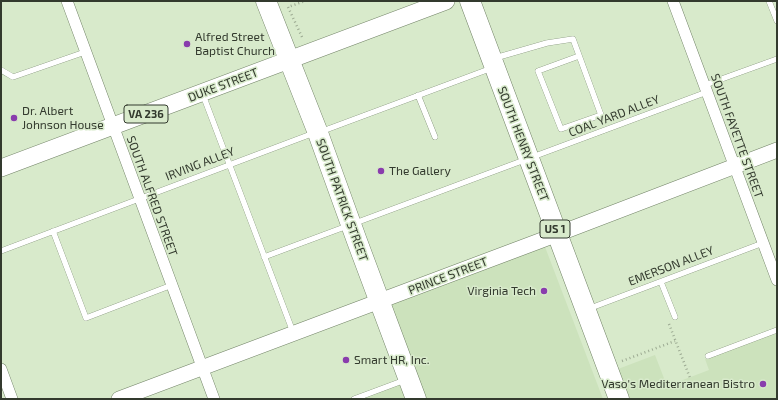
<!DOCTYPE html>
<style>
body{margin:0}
#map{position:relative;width:778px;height:400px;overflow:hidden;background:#d8eacb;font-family:"Exo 2",sans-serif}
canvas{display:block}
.frame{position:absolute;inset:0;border:2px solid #333a2e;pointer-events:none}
</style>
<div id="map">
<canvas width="778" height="400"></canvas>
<div class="frame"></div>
</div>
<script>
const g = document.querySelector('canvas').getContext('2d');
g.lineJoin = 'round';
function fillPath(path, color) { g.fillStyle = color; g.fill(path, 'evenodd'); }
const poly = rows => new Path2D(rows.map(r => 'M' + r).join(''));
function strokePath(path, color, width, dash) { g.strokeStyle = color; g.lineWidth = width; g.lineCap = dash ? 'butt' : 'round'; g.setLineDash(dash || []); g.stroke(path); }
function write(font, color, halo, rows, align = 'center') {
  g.font = font + ' "Exo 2",sans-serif'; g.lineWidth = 3; g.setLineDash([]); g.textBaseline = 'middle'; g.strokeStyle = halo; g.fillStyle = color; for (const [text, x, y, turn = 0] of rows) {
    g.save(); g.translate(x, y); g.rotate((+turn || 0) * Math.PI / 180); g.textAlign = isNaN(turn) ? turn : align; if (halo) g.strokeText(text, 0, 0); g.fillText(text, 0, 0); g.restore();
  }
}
fillPath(poly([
 [542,239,603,399,360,399,410,380,380,300],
 [777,332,777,399,630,399,618,369,655,355,667,386,709,370,705,359]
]), '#cce2bc');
const lane = poly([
 [769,1,777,21],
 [495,58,547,43,573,39,601,115,561,129,538,71,579,56],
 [1,70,13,77,85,52],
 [705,85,777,59],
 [203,95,293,332],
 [418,95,435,137],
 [320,132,492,68],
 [53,231,86,318,172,285],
 [1,251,314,133],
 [264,257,707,92],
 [661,282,675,317],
 [588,309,763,243],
 [708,356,777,330],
 [354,399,405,380]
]);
const street = poly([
 [67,1,214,399],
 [673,1,777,280],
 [1,369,12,399]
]);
const secondary = poly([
 [119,399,542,240,777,150]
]);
const primary = poly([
 [1,168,446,1]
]);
const highway = poly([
 [266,1,318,133,357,241,416,399],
 [470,1,619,399]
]);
strokePath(lane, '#718266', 6);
strokePath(street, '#718266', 12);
strokePath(secondary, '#718266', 16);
strokePath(primary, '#718266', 18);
strokePath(highway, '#718266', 21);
strokePath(poly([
 [302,37,288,7,305,1],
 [669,324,690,378],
 [622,361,675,341]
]), '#9caa92', 2.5, [1, 3]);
strokePath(lane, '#fff', 5.5);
strokePath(street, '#fff', 11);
strokePath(secondary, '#fff', 15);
strokePath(primary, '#fff', 17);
strokePath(highway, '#fff', 20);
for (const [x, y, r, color] of [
 [187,44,4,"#893cad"],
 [14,118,4,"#893cad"],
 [381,171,4,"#893cad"],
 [544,291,4,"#893cad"],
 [346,360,4,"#893cad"],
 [763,384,4,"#893cad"]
]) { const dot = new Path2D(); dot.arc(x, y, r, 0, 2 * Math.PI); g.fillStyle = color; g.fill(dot); strokePath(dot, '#d8eacb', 1.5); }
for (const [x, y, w] of [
 [146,114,44],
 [555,229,30]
]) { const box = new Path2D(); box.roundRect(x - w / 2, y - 9, w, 18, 3); g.fillStyle = '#d8eacb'; g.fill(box); strokePath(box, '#333a2e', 1); }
write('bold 11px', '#333a2e', null, [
 ["VA 236",146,114],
 ["US 1",555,229]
]);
write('12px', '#333a2e', '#d8eacb', [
 ["Alfred Street",195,37],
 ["Baptist Church",195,51],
 ["Dr. Albert",22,111],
 ["Johnson House",22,125],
 ["The Gallery",389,171],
 ["Virginia Tech",536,291,"right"],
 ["Smart HR, Inc.",354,360],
 ["Vaso's Mediterranean Bistro",755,384,"right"]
], 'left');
write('12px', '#333a2e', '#d8eacb', [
 ["DUKE STREET",223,85,-21],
 ["COAL YARD ALLEY",614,116,-21],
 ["SOUTH FAYETTE STREET",737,136,70],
 ["SOUTH HENRY STREET",523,144,69],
 ["IRVING ALLEY",200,164,-21],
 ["SOUTH ALFRED STREET",152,196,70],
 ["SOUTH PATRICK STREET",342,200,70],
 ["EMERSON ALLEY",671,266,-21],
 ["PRINCE STREET",448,276,-21]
]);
</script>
